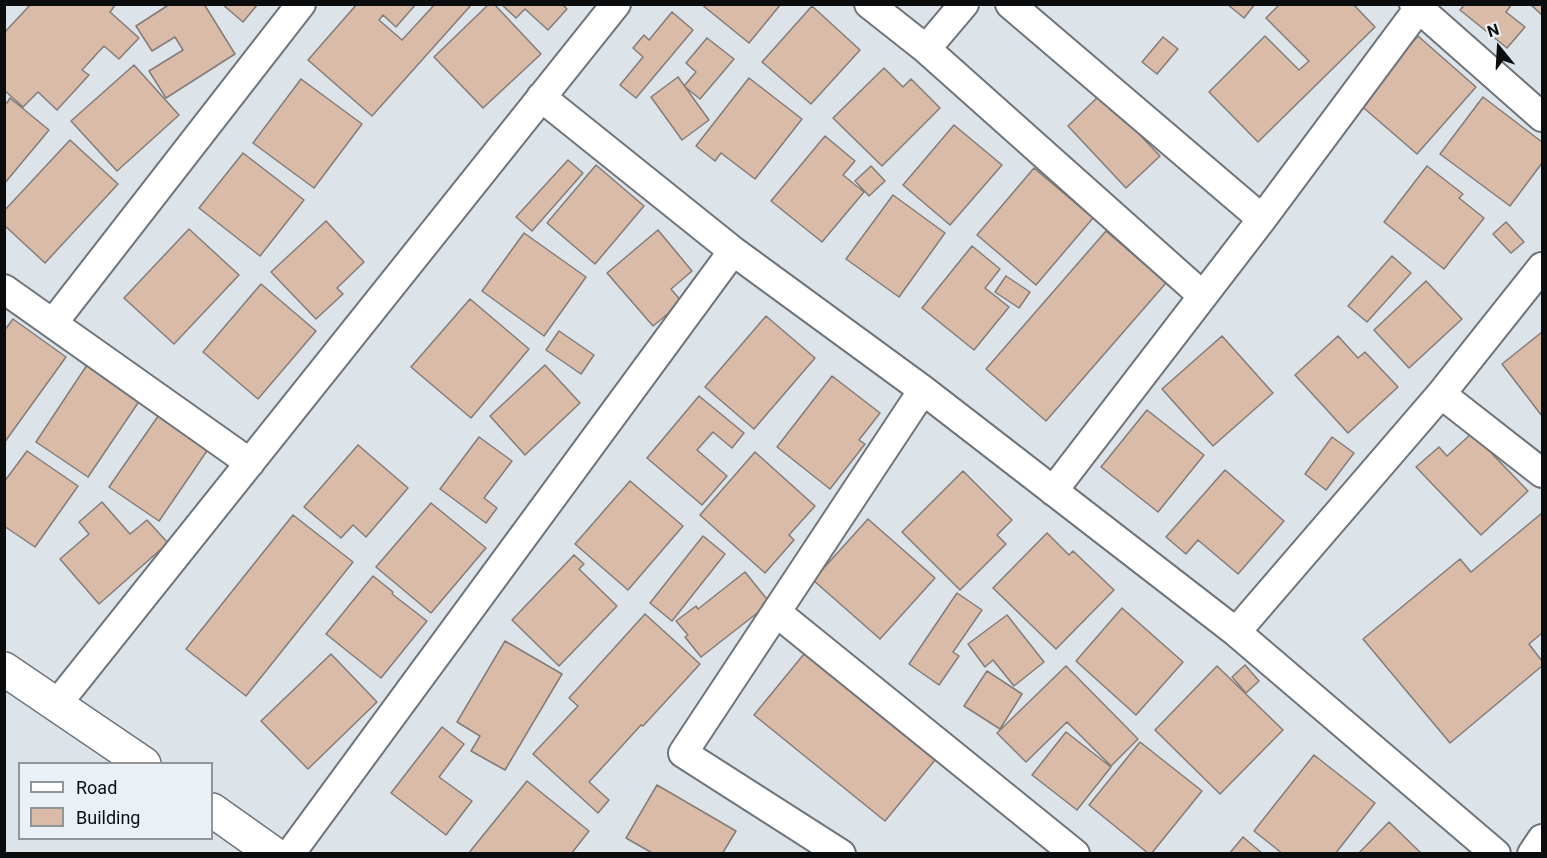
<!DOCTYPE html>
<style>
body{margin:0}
#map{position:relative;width:1547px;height:858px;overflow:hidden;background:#dce3e9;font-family:Roboto,sans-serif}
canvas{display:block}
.frame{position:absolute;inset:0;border:6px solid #0a0c0e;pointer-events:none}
.legend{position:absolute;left:18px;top:762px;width:195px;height:78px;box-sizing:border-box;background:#e9f0f6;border:2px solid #909599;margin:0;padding:8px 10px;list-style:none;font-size:18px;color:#0a0c0e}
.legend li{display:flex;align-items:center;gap:12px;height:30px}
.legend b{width:30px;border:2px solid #909599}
.north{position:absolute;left:1469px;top:18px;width:60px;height:60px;-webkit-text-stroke:4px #e9f0f6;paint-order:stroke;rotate:342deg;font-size:16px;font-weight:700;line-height:24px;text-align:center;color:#0a0c0e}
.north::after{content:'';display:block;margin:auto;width:21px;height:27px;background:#0a0c0e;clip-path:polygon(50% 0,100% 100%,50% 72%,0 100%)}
</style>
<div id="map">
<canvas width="1547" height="858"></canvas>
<div class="frame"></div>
<ul class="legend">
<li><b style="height:8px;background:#fff"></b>Road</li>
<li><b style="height:16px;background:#d9bba8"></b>Building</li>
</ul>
<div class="north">N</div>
</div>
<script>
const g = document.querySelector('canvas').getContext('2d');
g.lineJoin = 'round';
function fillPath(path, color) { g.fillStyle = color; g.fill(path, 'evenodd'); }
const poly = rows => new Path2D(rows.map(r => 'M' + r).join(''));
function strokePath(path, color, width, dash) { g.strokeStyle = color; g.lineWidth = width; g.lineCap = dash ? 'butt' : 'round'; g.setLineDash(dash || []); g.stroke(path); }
const building = poly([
 [31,4,116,4,110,12,139,38,119,59,104,46,82,70,89,75,57,110,38,92,23,107,4,90,4,33,31,4],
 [170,4,204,4,235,54,166,98,149,71,183,50,175,37,152,51,136,26,170,4],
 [222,4,258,4,243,22,222,4],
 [357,4,416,4,396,27,383,15,379,20,402,40,435,4,472,4,372,116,308,60,357,4],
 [489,4,494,4,541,54,483,108,434,57,489,4],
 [501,4,562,4,567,9,548,30,525,9,516,18,501,4],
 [701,4,781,4,749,43,701,4],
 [1227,4,1255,4,1244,18,1227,4],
 [1280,4,1353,4,1375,27,1258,142,1209,92,1265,36,1299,70,1309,61,1266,18,1280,4],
 [1465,4,1512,4,1506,12,1525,27,1507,48,1460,10,1465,4],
 [1530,4,1542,4,1542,15,1530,4],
 [812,6,860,50,811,104,762,62,812,6],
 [672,12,693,30,636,98,620,85,643,57,633,48,644,35,649,40,672,12],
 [1418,36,1476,87,1417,154,1358,103,1418,36],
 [1163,37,1178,49,1157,74,1142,62,1163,37],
 [707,38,734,59,700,99,684,86,696,72,686,63,707,38],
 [134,65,179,115,117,171,71,121,134,65],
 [884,68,903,87,911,79,940,108,882,166,833,118,884,68],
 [678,77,709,120,682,140,651,97,678,77],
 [749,78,802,119,755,179,721,153,715,161,696,146,749,78],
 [301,79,362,124,314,188,253,143,301,79],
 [1101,94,1160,156,1126,188,1068,126,1101,94],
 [1483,97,1542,142,1542,163,1510,206,1440,154,1483,97],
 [10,98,49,130,4,184,4,101,7,103,10,98],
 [954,125,1002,165,950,225,903,185,954,125],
 [825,136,855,161,843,175,864,192,822,242,771,201,825,136],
 [70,140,118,184,45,263,4,225,4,211,70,140],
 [243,153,304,200,260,256,199,208,243,153],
 [568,160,583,173,532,231,516,217,568,160],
 [596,165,644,206,595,264,547,223,596,165],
 [871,166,885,181,869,196,855,181,871,166],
 [1427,166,1463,194,1459,198,1484,218,1444,269,1384,222,1427,166],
 [1034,168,1093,218,1036,285,977,235,1034,168],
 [893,195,945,233,899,297,846,259,893,195],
 [326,221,364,262,337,288,343,294,316,319,271,272,326,221],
 [1506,222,1524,242,1511,253,1493,234,1506,222],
 [189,229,239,275,174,344,124,298,189,229],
 [658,230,692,271,671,289,682,302,653,326,607,273,658,230],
 [1106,231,1166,283,1046,421,986,369,1106,231],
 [524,233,586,277,544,336,482,291,524,233],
 [972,246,1000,269,985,288,1009,307,974,350,922,308,972,246],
 [1392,256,1411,273,1367,322,1348,306,1392,256],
 [1006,276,1030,292,1019,308,995,292,1006,276],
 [1426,281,1462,319,1409,368,1374,330,1426,281],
 [261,284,316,331,258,399,203,352,261,284],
 [470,299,529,349,471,418,411,367,470,299],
 [766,316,815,358,754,429,705,387,766,316],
 [13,319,66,357,4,443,4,331,13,319],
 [559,331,594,355,581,374,546,350,559,331],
 [1542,332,1542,416,1502,364,1542,332],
 [1222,336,1273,393,1213,446,1162,389,1222,336],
 [1338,336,1358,358,1365,352,1398,387,1348,433,1295,375,1338,336],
 [89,362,142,397,88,477,36,442,89,362],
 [545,365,580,403,525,455,490,416,545,365],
 [832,376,880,413,859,440,865,444,830,489,777,447,832,376],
 [699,396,744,433,732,448,713,432,697,450,727,476,702,505,647,458,699,396],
 [1147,410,1204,455,1158,512,1101,467,1147,410],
 [161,412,211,445,159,521,109,487,161,412],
 [1472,433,1528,491,1481,535,1416,467,1439,447,1447,456,1472,433],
 [479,437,512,461,484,498,497,508,486,523,440,489,479,437],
 [1332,437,1354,453,1326,490,1305,474,1332,437],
 [358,445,408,488,366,537,353,525,341,538,304,507,358,445],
 [27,451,78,486,35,547,4,526,4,482,27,451],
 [755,452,815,506,789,535,794,540,765,573,700,515,755,452],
 [1225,470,1284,521,1238,574,1198,540,1186,554,1166,537,1225,470],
 [963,471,1012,520,997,535,1006,544,960,590,902,532,963,471],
 [630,481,683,526,628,590,575,544,630,481],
 [102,502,130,534,147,520,168,543,99,604,60,559,89,534,79,522,102,502],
 [431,503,486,548,431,613,376,567,431,503],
 [1542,513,1542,633,1529,644,1542,661,1542,666,1450,743,1363,639,1460,559,1471,572,1542,513],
 [293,515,353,562,246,696,186,649,293,515],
 [868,519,935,578,880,639,813,580,868,519],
 [1047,533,1069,555,1073,551,1114,590,1056,649,993,588,1047,533],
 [703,536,725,554,672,621,650,603,703,536],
 [574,555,584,564,579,569,617,606,559,666,512,620,574,555],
 [745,572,770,603,701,657,685,637,688,635,676,621,696,606,698,609,745,572],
 [373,576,393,592,392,594,427,621,381,678,326,634,373,576],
 [957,593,982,610,953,652,959,656,939,685,909,664,957,593],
 [1122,608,1183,662,1136,715,1076,661,1122,608],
 [645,614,700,664,643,726,641,725,589,782,609,800,598,813,533,754,578,706,569,698,645,614],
 [1007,615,1044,662,1014,686,993,660,985,667,968,644,1007,615],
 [505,641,562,674,505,770,471,751,480,736,457,722,505,641],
 [331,654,377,702,308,769,261,721,331,654],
 [804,654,935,760,885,821,754,715,804,654],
 [1245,665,1259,681,1246,693,1232,677,1245,665],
 [1066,666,1138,739,1111,766,1067,722,1026,762,997,733,1066,666],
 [1217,666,1283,730,1220,794,1155,730,1217,666],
 [987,671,1022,694,1000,729,964,706,987,671],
 [442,727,464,744,439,777,472,801,446,835,391,793,442,727],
 [1066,732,1111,767,1077,810,1032,775,1066,732],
 [1140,742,1202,791,1151,854,1149,854,1089,805,1140,742],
 [1314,755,1375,803,1335,854,1283,854,1254,831,1314,755],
 [527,781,589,831,571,854,468,854,527,781],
 [657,785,736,831,722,854,654,854,626,838,657,785],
 [1389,822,1422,854,1358,854,1389,822],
 [1243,837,1263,854,1229,854,1243,837]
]);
fillPath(building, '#d9bba8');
strokePath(building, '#837c78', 1.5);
const street = poly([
 [869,4,926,49,1203,296],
 [1010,4,1262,219],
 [1414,4,1542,117],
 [926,49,964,4],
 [541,97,733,251,923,390,1236,632,1496,854],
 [4,289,250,463],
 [53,323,301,4],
 [1441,394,1542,473],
 [1053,491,1262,219,1419,8],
 [776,612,1075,854],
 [1236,632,1441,394,1542,267],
 [57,704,616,4],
 [290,854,733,251],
 [841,854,683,753,923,390],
 [1532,854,1542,839]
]);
const primary = poly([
 [4,669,144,764],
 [212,810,274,854]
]);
strokePath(street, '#6e747a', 32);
strokePath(primary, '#6e747a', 36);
strokePath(street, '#fff', 28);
strokePath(primary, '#fff', 33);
</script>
